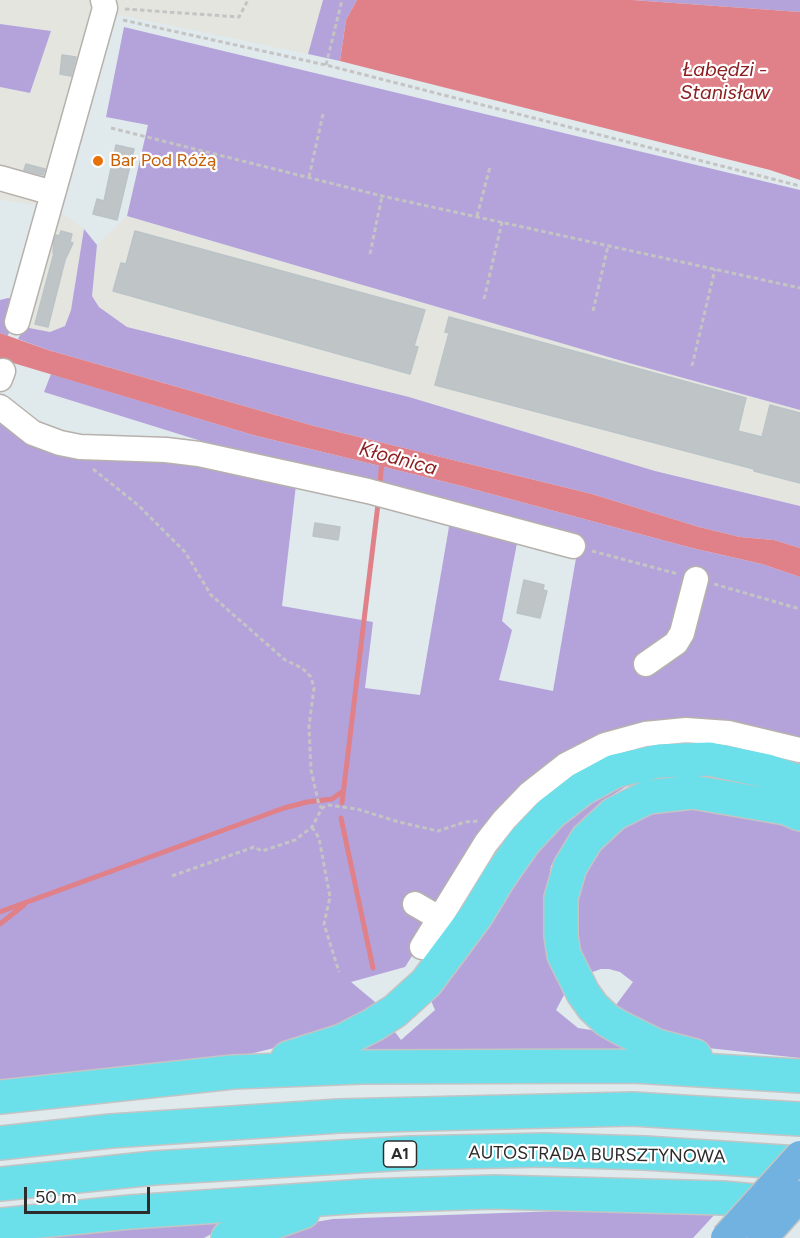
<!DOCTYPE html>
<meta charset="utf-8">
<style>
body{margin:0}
#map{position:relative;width:800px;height:1238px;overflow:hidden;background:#e0e9ec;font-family:Figtree,sans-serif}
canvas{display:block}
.scale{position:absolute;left:24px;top:1187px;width:126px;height:27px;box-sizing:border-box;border:3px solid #2c2c2c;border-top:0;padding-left:8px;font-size:18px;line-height:21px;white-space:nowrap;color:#2c2c2c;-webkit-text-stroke:4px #fff;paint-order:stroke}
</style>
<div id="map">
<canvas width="800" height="1238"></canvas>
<div class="scale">50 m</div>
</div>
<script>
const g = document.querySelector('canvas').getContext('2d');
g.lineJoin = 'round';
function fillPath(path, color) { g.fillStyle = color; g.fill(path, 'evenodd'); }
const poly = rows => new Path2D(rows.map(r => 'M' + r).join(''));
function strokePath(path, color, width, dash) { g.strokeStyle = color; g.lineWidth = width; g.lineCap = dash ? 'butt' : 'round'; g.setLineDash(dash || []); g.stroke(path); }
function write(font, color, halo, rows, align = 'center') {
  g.font = font + ' Figtree,sans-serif'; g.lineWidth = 4.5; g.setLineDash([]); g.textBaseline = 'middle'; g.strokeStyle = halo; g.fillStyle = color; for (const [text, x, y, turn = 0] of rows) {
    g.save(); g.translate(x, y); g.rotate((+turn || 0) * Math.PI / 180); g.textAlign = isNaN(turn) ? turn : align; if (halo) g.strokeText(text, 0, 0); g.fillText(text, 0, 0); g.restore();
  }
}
fillPath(poly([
 [0,0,92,0,85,35,85,49,44,206,0,200,0,87,30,93,51,31,0,24],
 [107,0,323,0,308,54,111,13],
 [55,208,84,229,71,310,65,326,50,332,24,327],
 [127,216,629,363,800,410,800,506,655,471,409,397,127,327,99,307,91,296,97,245]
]), '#e5e5df');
fillPath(poly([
 [323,0,357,0,346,20,340,61,308,54],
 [632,0,800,0,800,12],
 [0,24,51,31,30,93,0,87],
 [124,27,800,190,800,410,629,363,127,216,148,125,106,117],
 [84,229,97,245,92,296,99,307,127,327,409,397,655,471,800,506,800,548,774,540,740,537,699,527,592,494,314,426,48,350,18,339,24,327,50,332,65,326,71,310],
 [8,298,17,300,8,336,0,333,0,300],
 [51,374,253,435,458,485,692,548,762,564,800,577,800,747,649,726,512,798,405,967,351,982,381,1007,326,1035,246,1055,0,1083,0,424,22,437,196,462,296,485,282,606,373,622,365,688,420,695,450,521,518,538,502,621,512,630,499,680,553,691,579,541,244,457,198,440,44,392],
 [623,780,627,786,603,801,574,828,551,866,544,907,546,953,564,995,556,1010,578,1028,591,1030,629,1051,342,1059,392,1028,401,1040,435,1010,429,996,558,821],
 [688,799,800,826,800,1058,708,1048,610,1013,633,982,620,972,609,969,601,969,584,975,571,950,571,890,603,833],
 [559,1211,716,1213,693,1238,249,1238,269,1230,333,1219],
 [237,1220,204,1238,0,1238]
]), '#b4a3db');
fillPath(poly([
 [357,0,632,0,800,12,800,180,770,170,340,61,346,20],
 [0,333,48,350,314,426,592,494,699,527,740,537,774,540,800,548,800,577,762,564,692,548,458,485,253,435,0,359]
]), '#e08089');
strokePath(poly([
 [380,484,382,459],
 [342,803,378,504],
 [341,818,373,968],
 [0,912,284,808,307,802,332,799,343,791],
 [0,924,24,905]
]), '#e08089', 5);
const building = poly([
 [62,55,76,57,71,76,60,74,62,55],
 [116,145,134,149,117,220,93,214,97,199,104,201,116,145],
 [26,164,45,169,43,175,24,170,26,164],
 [61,231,72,234,70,242,73,243,65,260,48,327,35,324,54,253,53,253,54,241,56,235,59,236,61,231],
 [135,231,425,310,414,346,418,347,410,374,113,291,121,263,126,264,135,231],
 [449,317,746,398,738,431,762,437,770,405,800,413,800,483,754,471,754,469,435,385,449,333,445,332,449,317],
 [315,523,340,527,338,540,313,536,315,523],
 [524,580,544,585,543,590,547,591,540,618,517,613,524,580]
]);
fillPath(building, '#bfc5c7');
strokePath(building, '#bac3c7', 1.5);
const minor = poly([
 [0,178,53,193],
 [17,322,103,15,105,8,103,0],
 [0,379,3,371],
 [0,407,33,433,60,443,80,447,166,450,199,454,368,491,573,546],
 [646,664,676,643,682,633,696,579],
 [415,904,439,918],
 [422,947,486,843,504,820,529,794,566,765,605,745,645,734,686,730,728,733,800,750]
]);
const highway = poly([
 [695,1056,657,1046,619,1027,607,1020,593,1007,583,993,564,955,561,936,561,898,570,867,587,839,614,814,648,797,693,792,786,808,800,814],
 [288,1058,342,1041,373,1025,395,1011,426,983,476,916,499,878,524,842,551,813,582,789,615,771,659,761,709,759,767,771,800,782],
 [0,1097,233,1072,361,1067,633,1066,800,1076],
 [0,1143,111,1131,339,1116,632,1109,800,1119],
 [0,1184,154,1168,409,1153,544,1150,645,1153,800,1163],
 [0,1225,130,1212,365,1196,494,1192,723,1198,786,1204],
 [228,1238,303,1212]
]);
strokePath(minor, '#b6b1ac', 27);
strokePath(highway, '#c4c4c4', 36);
strokePath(poly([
 [125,9,239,17,248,0],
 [123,20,326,65,800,186],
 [326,65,342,0],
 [111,128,382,196,800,288],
 [309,177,323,114],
 [477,216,490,167],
 [370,254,382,196],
 [484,299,502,222],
 [593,311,608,246],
 [692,366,715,269],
 [93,469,138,505,185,552,211,595,285,660,302,668,311,677,314,688,309,726,311,770,319,805,322,808],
 [592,551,678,574],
 [714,584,800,609],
 [312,827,319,838,330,897,324,924,339,972],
 [172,876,254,847,262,851,295,840,312,827,322,808,328,805,357,809,399,822,438,831,465,822,478,821]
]), '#c4c4c4', 3, [4.5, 3]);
strokePath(minor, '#fff', 24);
strokePath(highway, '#6ce0ea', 33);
const majorBridge = poly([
 [726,1238,800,1156],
 [762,1238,800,1196]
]);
strokePath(majorBridge, '#c4c4c4', 33, []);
strokePath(majorBridge, '#71b2e0', 30);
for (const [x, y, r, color] of [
 [98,161,6,"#e8710a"]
]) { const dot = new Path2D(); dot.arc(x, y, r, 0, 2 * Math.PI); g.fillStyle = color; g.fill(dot); strokePath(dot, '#fff', 2); }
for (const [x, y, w] of [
 [400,1154,33]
]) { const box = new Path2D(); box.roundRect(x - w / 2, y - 13, w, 26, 4.5); g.fillStyle = '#fff'; g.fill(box); strokePath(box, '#2c2c2c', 1.5); }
write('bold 16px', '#2c2c2c', null, [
 ["A1",400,1154]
]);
write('18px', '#c56008', '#fff', [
 ["Bar Pod Różą",110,161]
], 'left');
write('18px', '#2c2c2c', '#fff', [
 ["AUTOSTRADA BURSZTYNOWA",597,1155,1]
]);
write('italic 20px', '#8d1f20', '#fff', [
 ["Łabędzi -",725,70],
 ["Stanisław",725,93],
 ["Kłodnica",398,459,15]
]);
</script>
